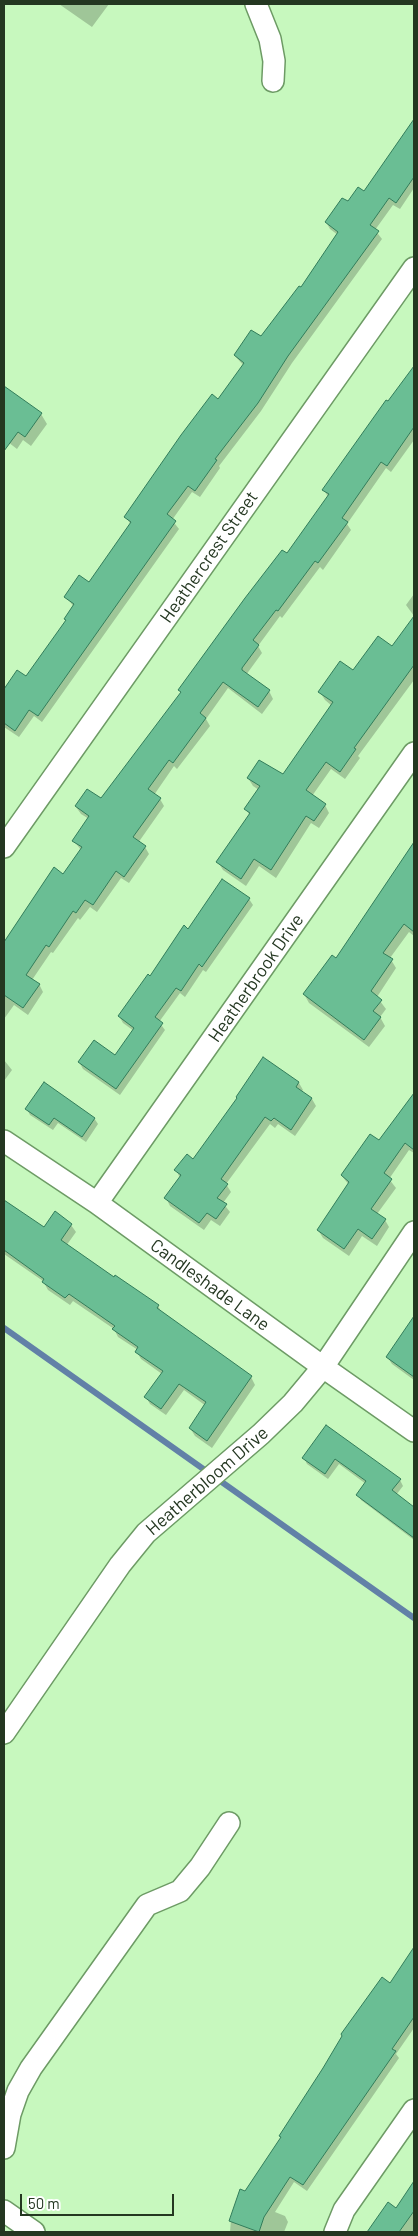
<!DOCTYPE html>
<style>
body{margin:0}
#map{position:relative;width:418px;height:2236px;overflow:hidden;background:#c7f8be;font-family:Barlow,sans-serif}
canvas{display:block}
.frame{position:absolute;inset:0;border:5px solid #243721;pointer-events:none}
.scale{position:absolute;left:20px;top:2194px;width:154px;height:22px;box-sizing:border-box;border:2px solid #243721;border-top:0;padding-left:6px;font-size:15px;line-height:18px;white-space:nowrap;color:#243721;-webkit-text-stroke:4px #fff;paint-order:stroke}
</style>
<div id="map">
<canvas width="418" height="2236"></canvas>
<div class="frame"></div>
<div class="scale">50 m</div>
</div>
<script>
const g = document.querySelector('canvas').getContext('2d');
g.lineJoin = 'round';
function fillPath(path, color) { g.fillStyle = color; g.fill(path, 'evenodd'); }
const poly = rows => new Path2D(rows.map(r => 'M' + r).join(''));
function strokePath(path, color, width, dash) { g.strokeStyle = color; g.lineWidth = width; g.lineCap = dash ? 'butt' : 'round'; g.setLineDash(dash || []); g.stroke(path); }
function write(font, color, halo, rows, align = 'center') {
  g.font = font + ' Barlow,sans-serif'; g.lineWidth = 5; g.setLineDash([]); g.textBaseline = 'middle'; g.strokeStyle = halo; g.fillStyle = color; for (const [text, x, y, turn = 0] of rows) {
    g.save(); g.translate(x, y); g.rotate((+turn || 0) * Math.PI / 180); g.textAlign = isNaN(turn) ? turn : align; if (halo) g.strokeText(text, 0, 0); g.fillText(text, 0, 0); g.restore();
  }
}
fillPath(poly([
 [59,4,109,4,92,27],
 [414,120,414,188,400,209,393,205,375,230,382,239,292,363,261,411,219,466,220,468,200,497,192,492,172,520,179,529,42,722,34,716,19,737,4,727,4,691,17,671,27,678,67,621,74,607,66,597,89,584,131,525,126,517,244,366,235,356,261,338,301,289,338,235,330,229,326,222,348,203,364,193],
 [414,368,414,440,391,472,386,468,347,524,351,530,323,570,320,567,282,618,280,616,258,646,262,653,246,675,269,691,273,699,262,714,228,688,206,719,210,726,177,769,174,766,154,795,160,799,164,806,138,843,145,847,149,854,129,883,121,878,97,912,90,907,80,920,78,918,53,953,51,952,32,980,39,984,43,992,28,1015,14,1005,4,1019,4,944,54,869,63,876,81,850,74,841,89,819,81,814,76,807,101,800,182,693,179,690,287,555,328,497,324,490],
 [4,387,41,414,47,424,31,446,23,440,17,449,4,439],
 [414,594,414,616,406,605],
 [414,618,414,680,358,756,360,758,345,779,331,769,312,796,325,805,329,813,319,828,311,823,276,878,259,866,246,886,223,870,218,862,250,816,246,809,259,790,253,786,248,778,283,776,332,706,325,700,320,692,392,648],
 [414,842,414,936,409,932,390,958,396,968,377,997,386,1009,380,1017,385,1026,369,1047,309,1003,304,994,336,960],
 [249,899,253,905,206,972,203,970,185,997,180,993,159,1022,165,1030,120,1095,83,1069,79,1062,116,1057,134,1031,123,1023,119,1016,189,930],
 [263,1058,299,1083,303,1090,301,1092,312,1099,316,1106,295,1136,278,1124,275,1128,270,1124,226,1184,231,1192,223,1203,230,1212,220,1226,211,1220,204,1230,170,1206,166,1198,180,1178,176,1170,194,1161,238,1099],
 [4,1060,12,1070,4,1081],
 [414,1095,414,1153,409,1150,389,1179,396,1188,377,1214,385,1220,389,1227,377,1246,362,1236,349,1256,323,1238,318,1230,349,1185,342,1176,379,1142],
 [27,1109,94,1118,98,1124,86,1142,58,1123,53,1130,30,1115],
 [4,1200,44,1229,71,1225,76,1232,66,1246,158,1306,162,1313,251,1377,255,1385,212,1448,195,1436,190,1428,206,1406,184,1390,166,1415,150,1404,146,1397,162,1374,141,1359,137,1352,138,1350,118,1337,114,1329,73,1301,70,1305,48,1290,43,1281,4,1254],
 [414,1324,414,1380,392,1364,388,1358],
 [326,1426,400,1480,403,1486,396,1495,414,1508,414,1540,361,1500,358,1495,366,1484,339,1464,328,1479,307,1464,304,1458],
 [414,1949,414,2028,396,2054,399,2058,307,2191,294,2182,275,2212,285,2216,288,2222,284,2232,230,2232,231,2219,246,2193],
 [409,2192,414,2196,414,2232,369,2232,388,2203,397,2209]
]), '#0003');
strokePath(poly([
 [4,1328,414,1618]
]), '#6281a7', 6);
const building = poly([
 [414,119,414,177,396,203,389,198,370,225,379,231,288,356,258,403,215,459,217,460,195,491,188,486,167,514,176,521,38,716,29,710,15,731,4,723,4,689,17,670,26,676,66,620,64,619,74,604,64,597,79,575,89,582,131,522,124,517,181,435,212,394,218,399,244,363,234,355,251,330,261,336,299,286,301,287,338,232,325,222,342,198,348,201,358,187,364,191,414,119],
 [414,366,414,427,387,466,381,462,342,518,348,522,318,563,315,561,278,611,276,610,253,640,259,645,242,668,242,670,270,690,258,707,223,682,200,713,206,718,173,763,169,760,148,789,161,798,133,837,146,846,124,877,116,871,93,905,85,900,76,913,73,911,49,947,46,945,26,975,40,984,23,1008,4,995,4,942,54,867,63,874,82,847,72,841,89,816,75,806,87,789,101,798,181,692,178,690,245,598,282,550,287,553,329,494,322,490,386,400,388,401,414,366],
 [4,386,42,413,25,437,18,432,4,451,4,386],
 [414,616,414,665,354,748,356,749,340,772,326,762,306,790,326,804,314,821,306,816,271,870,254,859,241,879,216,862,250,813,244,809,260,786,247,778,259,760,283,774,333,702,318,692,340,661,353,670,378,636,392,646,414,616],
 [414,842,414,932,404,924,383,953,393,959,371,991,382,1000,373,1011,381,1017,364,1040,303,994,332,955,336,958,414,842],
 [222,879,250,898,202,967,199,964,181,991,176,988,155,1017,163,1023,116,1089,78,1062,94,1040,115,1055,134,1028,118,1016,148,974,150,976,184,925,188,929,222,879],
 [263,1057,299,1082,296,1087,312,1098,291,1130,274,1118,271,1121,265,1117,221,1179,228,1184,217,1198,227,1204,216,1219,207,1213,199,1223,164,1198,181,1175,174,1170,187,1154,193,1159,237,1098,236,1097,263,1057],
 [44,1082,95,1118,82,1137,54,1118,49,1125,25,1109,44,1082],
 [414,1093,414,1150,405,1143,384,1173,392,1179,371,1209,386,1219,372,1239,358,1229,344,1249,317,1230,349,1182,341,1175,370,1134,379,1140,414,1093],
 [4,1200,44,1227,55,1211,72,1224,61,1240,114,1277,115,1275,159,1305,157,1308,252,1376,207,1441,189,1428,206,1402,179,1384,161,1409,144,1397,163,1371,135,1352,138,1347,112,1329,115,1326,69,1294,65,1298,42,1282,44,1279,4,1250,4,1200],
 [414,1316,414,1377,386,1357,414,1316],
 [326,1425,401,1479,392,1490,414,1507,414,1538,356,1495,366,1481,335,1459,325,1474,302,1458,326,1425],
 [414,1947,414,2017,392,2049,396,2051,303,2185,290,2177,264,2217,259,2232,229,2221,240,2189,245,2191,281,2137,279,2136,323,2068,342,2036,341,2034,382,1977,390,1983,414,1947],
 [414,2181,414,2211,399,2232,367,2232,388,2202,396,2208,414,2181]
]);
fillPath(building, '#6abe94');
strokePath(building, '#327c5a', 1);
const minor = poly([
 [256,4,270,39,274,61,273,81],
 [4,847,414,268],
 [4,1141,97,1203,323,1367,414,1431],
 [97,1203,414,753],
 [4,1733,120,1565,146,1533,261,1434,293,1403,323,1367,414,1232],
 [4,2148,10,2114,18,2091,31,2068,147,1905,180,1891,200,1867,229,1823],
 [4,2211,34,2232],
 [335,2232,344,2210,414,2110]
]);
strokePath(minor, '#6d9b65', 24);
strokePath(minor, '#fff', 21);
write('18px', '#243721', '#fff', [
 ["Heathercrest Street",209,557,-55],
 ["Heatherbrook Drive",256,978,-55],
 ["Candleshade Lane",210,1285,36],
 ["Heatherbloom Drive",207,1481,-41]
]);
</script>
